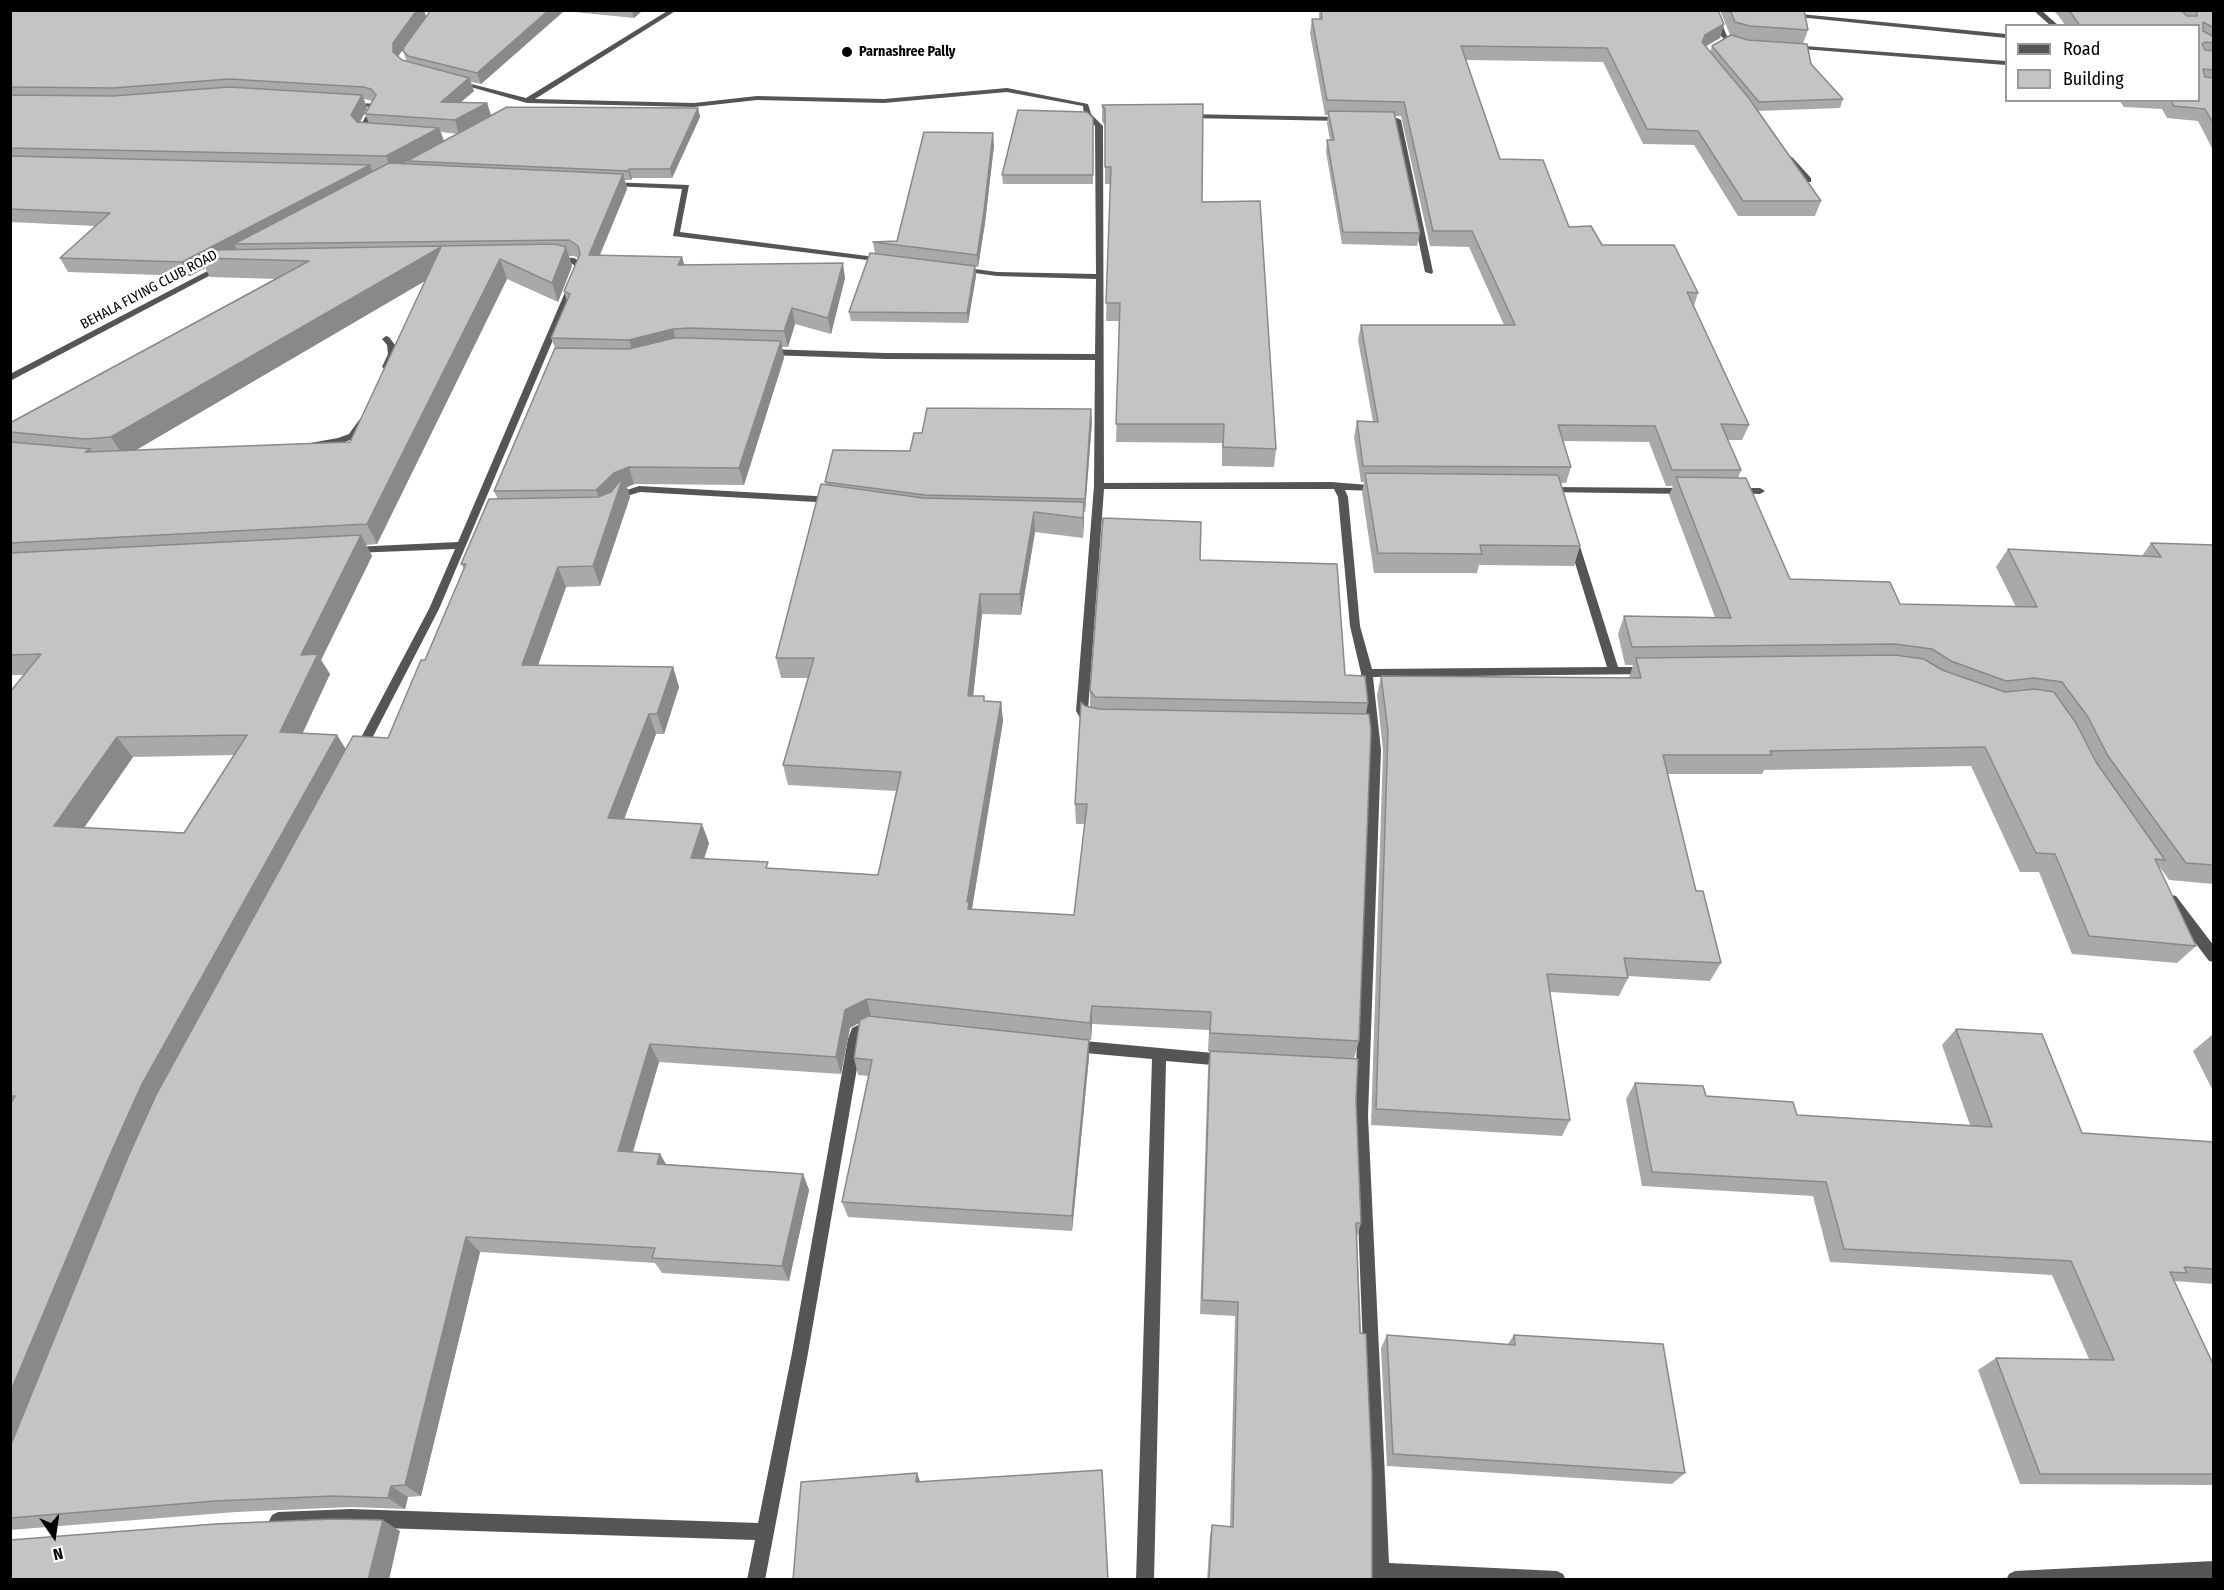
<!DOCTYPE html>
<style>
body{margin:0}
#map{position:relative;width:2224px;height:1590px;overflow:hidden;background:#fff;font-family:"Fira Sans Condensed",sans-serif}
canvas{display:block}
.frame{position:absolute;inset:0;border:12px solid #000;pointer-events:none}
.legend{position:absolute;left:2005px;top:24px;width:195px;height:78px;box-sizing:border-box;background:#fff;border:2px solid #999;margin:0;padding:8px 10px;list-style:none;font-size:18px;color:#000}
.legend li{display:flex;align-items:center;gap:12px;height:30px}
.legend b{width:30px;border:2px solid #999}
.north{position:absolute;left:24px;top:1506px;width:60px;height:60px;-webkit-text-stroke:4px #fff;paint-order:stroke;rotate:167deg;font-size:16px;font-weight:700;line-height:24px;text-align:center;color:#000}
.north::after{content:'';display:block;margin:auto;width:21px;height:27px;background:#000;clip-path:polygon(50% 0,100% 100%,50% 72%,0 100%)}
</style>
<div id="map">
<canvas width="2224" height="1590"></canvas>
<div class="frame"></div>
<ul class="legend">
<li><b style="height:8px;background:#555"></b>Road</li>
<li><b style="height:16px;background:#c4c4c4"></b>Building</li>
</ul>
<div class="north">N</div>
</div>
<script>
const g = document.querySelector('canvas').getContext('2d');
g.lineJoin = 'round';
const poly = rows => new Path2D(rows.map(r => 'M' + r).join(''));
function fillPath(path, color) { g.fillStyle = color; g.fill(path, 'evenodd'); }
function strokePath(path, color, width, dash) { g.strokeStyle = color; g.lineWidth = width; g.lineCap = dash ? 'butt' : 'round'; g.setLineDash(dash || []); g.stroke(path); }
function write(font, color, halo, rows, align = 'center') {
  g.font = font + ' "Fira Sans Condensed",sans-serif'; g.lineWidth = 5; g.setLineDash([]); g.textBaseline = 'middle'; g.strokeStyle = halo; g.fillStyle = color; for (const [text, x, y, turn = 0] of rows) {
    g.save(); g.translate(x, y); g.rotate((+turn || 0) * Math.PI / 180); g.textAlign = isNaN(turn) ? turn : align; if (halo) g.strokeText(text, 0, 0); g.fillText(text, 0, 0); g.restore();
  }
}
fillPath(poly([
 [386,336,389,337,395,345,396,354,390,367,386,370,382,367,388,354,387,345,382,339,386,336],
 [362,419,367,422,355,438,340,444,313,448,308,445,310,443,338,438,349,434,359,420,362,419]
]), '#555');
fillPath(poly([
 [669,10,677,10,535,99,694,103,757,96,884,99,1007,88,1088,104,1091,114,1103,126,1104,483,1331,482,1381,486,1381,490,1378,491,1345,490,1348,497,1360,626,1372,669,1607,667,1568,540,1573,537,1578,540,1618,667,1647,667,1653,671,1651,674,1373,677,1381,750,1368,1116,1389,1563,1557,1571,1563,1574,1566,1580,1372,1580,1354,1116,1369,750,1361,673,1350,626,1338,497,1334,489,1104,489,1088,711,1092,718,1090,721,1082,721,1076,711,1094,486,1095,360,885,359,768,355,764,352,768,349,885,353,1095,354,1096,279,997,276,960,271,956,269,960,267,997,272,1096,274,1095,126,1084,115,1083,106,1007,92,884,103,757,100,694,107,527,103,453,82,456,80,526,98,669,10],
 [1711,10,1717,10,1726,34,1729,38,1743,42,1743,44,1725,40,1721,36,1711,10],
 [2033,10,2041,10,2059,26,2051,26,2033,10],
 [1790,13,2006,34,2006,38,1788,16,1787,15,1790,13],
 [1791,45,2006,61,2006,65,1789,48,1789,46,1791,45],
 [348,102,376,104,379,108,367,127,375,131,375,135,369,135,359,128,371,107,350,105,348,104,348,102],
 [1185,114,1342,117,1346,119,1342,121,1188,118,1184,116,1185,114],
 [1377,118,1397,118,1401,120,1433,272,1432,274,1425,272,1394,122,1380,122,1376,120,1377,118],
 [1786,157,1792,157,1811,178,1811,182,1805,182,1786,161,1786,157],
 [608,182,689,185,680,232,883,258,887,260,883,262,673,236,682,189,611,186,607,184,608,182],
 [553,257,574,258,581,262,583,269,439,609,365,752,357,752,355,749,429,609,455,549,353,553,348,550,353,547,458,542,575,269,574,265,569,262,553,261,553,257],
 [219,265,226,267,10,381,10,374,219,265],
 [639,486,833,497,838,500,833,503,640,492,627,496,621,504,615,504,613,502,621,492,639,486],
 [1548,487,1687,488,1692,491,1687,494,1545,492,1543,490,1548,487],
 [1737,488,1760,488,1765,491,1760,494,1734,493,1734,489,1737,488],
 [2171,895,2176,896,2214,946,2214,962,2209,961,2166,904,2165,900,2166,896,2171,895],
 [871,1019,876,1021,878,1025,876,1029,863,1036,862,1039,808,1353,765,1580,747,1580,755,1540,351,1527,278,1530,272,1527,269,1521,272,1515,278,1512,351,1509,758,1523,792,1353,848,1039,852,1028,871,1019],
 [1074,1040,1224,1054,1229,1056,1231,1060,1229,1064,1224,1066,1166,1061,1154,1580,1136,1580,1152,1059,1074,1052,1069,1050,1067,1046,1069,1042,1074,1040],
 [2214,1561,2214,1579,2006,1580,2009,1574,2015,1571,2214,1561]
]), '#555');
fillPath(poly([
 [10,10,424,10,426,17,431,10,643,10,634,18,564,11,481,84,471,82,474,91,461,102,487,103,491,115,698,108,700,117,672,178,632,178,631,180,625,180,627,189,600,255,682,257,684,265,845,278,831,334,795,324,788,347,782,347,784,358,744,485,634,484,627,487,630,497,600,586,566,587,538,665,673,667,679,687,664,734,656,734,624,819,709,843,704,859,769,868,878,875,896,791,788,785,783,765,808,678,781,678,776,658,826,485,825,482,910,451,922,433,1092,421,1085,512,1084,512,1083,538,1035,532,1021,615,982,614,973,696,985,701,1001,702,1003,721,972,909,1074,915,1085,824,1076,824,1075,804,1085,706,1090,708,1090,690,1200,560,1345,675,1368,703,1366,714,1359,1041,1354,1059,1208,1051,1209,1030,1092,1024,1091,1040,1089,1040,1089,1057,1072,1231,848,1217,842,1202,869,1076,858,1075,854,1058,860,1022,850,1028,841,1074,659,1062,633,1152,660,1154,666,1164,803,1174,809,1190,789,1281,662,1273,655,1263,480,1252,421,1496,408,1497,405,1509,351,1507,236,1512,10,1530,10,692,24,675,10,675,10,423,276,279,210,277,205,268,190,276,68,272,60,258,95,226,10,222],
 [404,48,403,51,407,62,402,60,398,57],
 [364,99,373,101,365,114,369,123,360,122,367,108],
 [441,132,458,134,444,141],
 [569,256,574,256,578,258,564,291,567,301,551,338,555,348,494,491,498,499,461,564,464,569,425,660,388,738,346,749,337,735,302,733,330,674,321,660,372,556,366,545,377,544,507,279,558,302,572,266],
 [426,280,350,442,136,450],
 [234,755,184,833,84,828,133,757],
 [1319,10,1718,10,1724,24,1720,38,1706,46,1710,52,1712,46,1730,35,1720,10,1804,10,1808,30,1803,44,1811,64,1843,99,1840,108,1757,111,1821,201,1815,216,1738,216,1694,145,1643,144,1603,62,1466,60,1500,159,1569,227,1602,245,1698,293,1694,306,1749,425,1742,440,1728,440,1741,470,1738,478,1790,579,1900,604,2016,607,1996,567,2008,549,2142,556,2151,543,2214,545,2214,884,2169,880,2159,866,2159,867,2196,946,2177,963,2072,954,2039,872,2020,872,1971,766,1764,770,1762,774,1667,774,1696,891,1721,963,1710,981,1628,976,1628,978,1619,996,1550,992,1570,1120,1562,1136,1371,1125,1383,750,1377,695,1381,676,1629,678,1633,665,1625,665,1618,634,1624,616,1715,617,1669,495,1673,486,1666,486,1649,442,1563,441,1571,467,1566,483,1561,483,1580,546,1574,566,1479,565,1477,573,1374,573,1362,492,1364,482,1361,482,1354,437,1357,421,1373,422,1358,340,1361,325,1504,325,1469,247,1430,246,1401,116,1395,116,1420,233,1417,246,1342,244,1326,152,1327,140,1330,140,1327,123,1328,115,1325,115,1310,33,1312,19,1319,19],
 [2052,10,2214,10,2214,152,2198,121,2167,118,2162,109,2124,107,2119,100,2199,100,2199,26,2066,26,2057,14],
 [1102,105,1202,202,1276,449,1274,467,1222,466,1222,443,1116,442,1120,321,1106,321,1110,184,1105,184,1105,126,1102,121],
 [1093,118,1093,184,1003,184,1002,175],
 [994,145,985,223,978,267,975,267,976,276,968,323,851,321,849,312,875,254,873,242,897,241],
 [1956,1029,2082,1133,2214,1142,2214,1284,2174,1281,2214,1366,2214,1485,2020,1484,1978,1370,1996,1358,2089,1359,2052,1275,1830,1262,1813,1196,1642,1186,1626,1099,1635,1083,1797,1115,1970,1125,1942,1045],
 [2212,1035,2214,1035,2214,1093,2193,1051],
 [1210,1051,1356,1100,1361,1223,1357,1237,1372,1580,1207,1580,1210,1535,1212,1525,1230,1527,1235,1316,1200,1314,1208,1068],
 [1387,1335,1507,1345,1514,1335,1685,1473,1672,1484,1387,1466,1381,1348]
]), '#a9a9a9');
fillPath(poly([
 [417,10,424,10,426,17,398,56,398,65,393,52,393,43],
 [549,10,564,11,481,84,477,73],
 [632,10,643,10,634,18],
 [1724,24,1720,38,1701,49,1702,42,1705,35],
 [469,78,474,91,446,115,441,102],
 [362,95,367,108,357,128,351,115],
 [487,103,491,116,459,134,455,120],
 [698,108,700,117,672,178,670,169],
 [439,128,444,142,391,170,386,156],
 [993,133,994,145,985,223,978,267,977,255],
 [370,165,375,178,234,244,238,251,200,258,205,268,190,276,182,262],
 [629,169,632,178,631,180,628,171],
 [623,174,627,189,593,271,589,255],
 [441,247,449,267,124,457,111,437],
 [566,247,572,266,558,302,552,283],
 [682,257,686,272,678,265],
 [500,259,507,279,377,544,367,524],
 [843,263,845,278,831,334,828,318],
 [975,266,976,276,968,323,967,313],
 [792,308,795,324,788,347,784,331],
 [673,329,677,345,634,356,629,340],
 [781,341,784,358,744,485,739,468],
 [1091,409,1092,421,1085,512,1085,499],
 [629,467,634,484,627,487,630,497,600,586,593,566,602,507,596,490,614,473],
 [1084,502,1084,522,1083,538,1083,518],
 [1034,512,1035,532,1021,615,1020,594],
 [361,535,372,556,321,660,330,674,294,752,280,732,301,655],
 [558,567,566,587,531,685,522,665],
 [980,594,982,614,971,716,968,696],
 [673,667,679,687,664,734,657,714],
 [1001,702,1003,721,971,914,970,928,967,902],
 [649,714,656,734,617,838,608,818],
 [337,735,349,755,10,1467,10,1393,110,1155,142,1084],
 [117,737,133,757,72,845,54,826],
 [702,824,709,843,698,877,691,858],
 [867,999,871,1017,850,1028,841,1074,836,1057,845,1010],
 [1092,1006,1092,1024,1091,1040,1090,1023],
 [1089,1040,1089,1057,1072,1231,1072,1216],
 [650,1044,659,1062,628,1168,618,1151],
 [660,1154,669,1170,657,1164],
 [803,1174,809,1190,789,1281,782,1266],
 [466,1237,480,1252,421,1496,405,1485],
 [917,1473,921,1484,916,1482],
 [391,1486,408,1497,405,1509,388,1498],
 [383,1520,400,1531,389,1580,368,1580]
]), '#898989');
const building = poly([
 [10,10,417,10,393,43,393,52,402,60,469,78,441,102,487,103,455,120,365,114,376,95,371,89,363,87,229,79,113,88,10,87,10,10],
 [431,10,549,10,477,73,408,56,403,51,404,47,431,10],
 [1321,10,1718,10,1724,24,1705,35,1702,42,1748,97,1821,201,1743,201,1698,131,1647,129,1607,48,1461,46,1500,159,1543,160,1569,227,1591,226,1602,245,1674,245,1698,293,1687,292,1749,425,1721,424,1741,470,1672,470,1655,426,1558,425,1571,467,1363,466,1357,421,1378,422,1361,325,1515,325,1472,231,1433,231,1404,102,1327,100,1312,19,1322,19,1321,10],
 [1730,10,1804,10,1808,30,1750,26,1735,22,1730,10],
 [2069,10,2181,10,2187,16,2197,16,2197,13,2195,10,2214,10,2214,28,2203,22,2203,31,2214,37,2214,43,2205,42,2202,44,2205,50,2214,51,2214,70,2203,69,2205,77,2214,78,2214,125,2205,109,2174,106,2171,100,2199,100,2199,26,2080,26,2069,10],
 [1731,35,1748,40,1807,44,1811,64,1843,99,1759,102,1712,46,1731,35],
 [229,87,362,95,351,115,357,122,439,128,386,156,10,148,10,95,113,96,229,87],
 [1203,104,1202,202,1260,201,1276,449,1223,447,1224,424,1116,424,1120,303,1106,303,1111,167,1105,167,1105,109,1102,105,1203,104],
 [507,107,698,108,670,169,629,169,628,171,407,161,507,107],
 [1018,110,1087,112,1093,118,1093,175,1002,175,1018,110],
 [1328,111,1394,112,1420,233,1343,232,1327,140,1334,140,1328,111],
 [924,132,993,133,984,211,977,255,873,242,897,241,924,132],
 [10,156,370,165,182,262,60,258,110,213,10,209,10,156],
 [389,163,623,174,589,255,682,257,678,265,843,263,828,318,792,308,784,331,689,328,673,329,629,340,551,338,570,294,564,291,580,254,578,246,569,240,234,244,389,163],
 [555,244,566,247,552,283,500,259,367,524,10,543,10,442,91,449,85,452,350,442,441,247,111,437,85,439,10,432,10,423,309,261,200,258,214,250,555,244],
 [870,253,975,266,967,313,849,312,870,253],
 [674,338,689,338,781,341,739,468,629,467,614,473,596,490,494,491,555,348,629,349,674,338],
 [927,408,1091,409,1085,499,925,495,825,482,833,450,910,451,914,433,922,433,927,408],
 [1365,473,1558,475,1580,546,1480,545,1482,554,1378,553,1365,473],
 [623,477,593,566,558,567,522,665,673,667,657,714,649,714,608,818,702,824,691,858,768,862,766,868,878,875,901,772,783,765,814,658,776,658,821,484,923,498,1084,502,1083,518,1034,512,1020,594,980,594,968,696,984,696,984,701,1001,702,967,902,969,902,968,909,1074,915,1087,804,1075,804,1081,702,1085,706,1099,709,1369,714,1371,730,1359,1041,1210,1033,1211,1012,1092,1006,1090,1023,867,999,845,1010,836,1057,650,1044,618,1151,660,1154,657,1164,803,1174,782,1266,652,1258,655,1248,466,1237,405,1485,391,1486,388,1498,333,1496,215,1501,10,1518,10,1447,128,1157,156,1095,353,736,388,738,421,660,425,660,466,564,461,564,489,499,598,497,611,492,623,477],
 [1676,477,1746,478,1790,579,1890,582,1900,604,2037,607,2008,549,2161,557,2151,543,2214,545,2214,865,2186,863,2108,756,2088,717,2062,682,2034,678,2006,681,1951,661,1932,649,1895,644,1632,647,1624,616,1731,618,1676,477],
 [1103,518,1201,522,1200,560,1337,564,1345,675,1365,676,1368,703,1095,697,1090,690,1103,518],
 [361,535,301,655,318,654,280,732,337,735,142,1084,110,1155,10,1393,10,1105,15,1096,10,1096,10,692,41,654,10,655,10,553,361,535],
 [247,735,184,833,54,826,117,737,247,735],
 [1895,655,1924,659,1942,670,2005,692,2035,689,2054,692,2076,723,2096,762,2165,860,2155,859,2196,946,2089,936,2055,854,2036,853,1985,747,1770,751,1772,755,1663,755,1696,891,1703,891,1721,963,1624,958,1628,978,1547,974,1570,1120,1376,1109,1388,731,1381,676,1641,678,1636,658,1895,655],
 [868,1016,1089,1040,1072,1216,842,1202,872,1060,854,1058,860,1020,868,1016],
 [1956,1029,2042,1034,2082,1133,2214,1142,2214,1269,2184,1267,2187,1273,2170,1272,2214,1366,2214,1474,2040,1474,1996,1358,2114,1360,2071,1261,1844,1249,1826,1182,1652,1172,1635,1083,1703,1086,1706,1096,1793,1102,1797,1115,1992,1127,1956,1029],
 [1210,1051,1358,1059,1356,1100,1361,1223,1356,1223,1360,1333,1366,1334,1372,1473,1372,1580,1209,1580,1212,1525,1233,1527,1238,1302,1202,1300,1210,1051],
 [1387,1335,1515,1345,1514,1335,1663,1344,1685,1473,1393,1454,1387,1335],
 [1102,1470,1108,1580,793,1580,801,1482,917,1473,916,1482,1102,1470],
 [333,1519,383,1520,368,1580,10,1580,10,1540,215,1524,333,1519]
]);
fillPath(building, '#c4c4c4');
strokePath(building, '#898989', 1.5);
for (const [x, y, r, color] of [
 [847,52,6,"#000"]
]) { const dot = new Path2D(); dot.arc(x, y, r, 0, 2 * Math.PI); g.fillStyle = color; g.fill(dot); strokePath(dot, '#fff', 2); }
write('bold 14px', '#000', '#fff', [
 ["Parnashree Pally",859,52]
], 'left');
write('14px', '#000', '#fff', [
 ["BEHALA FLYING CLUB ROAD",149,290,-28]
]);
</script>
